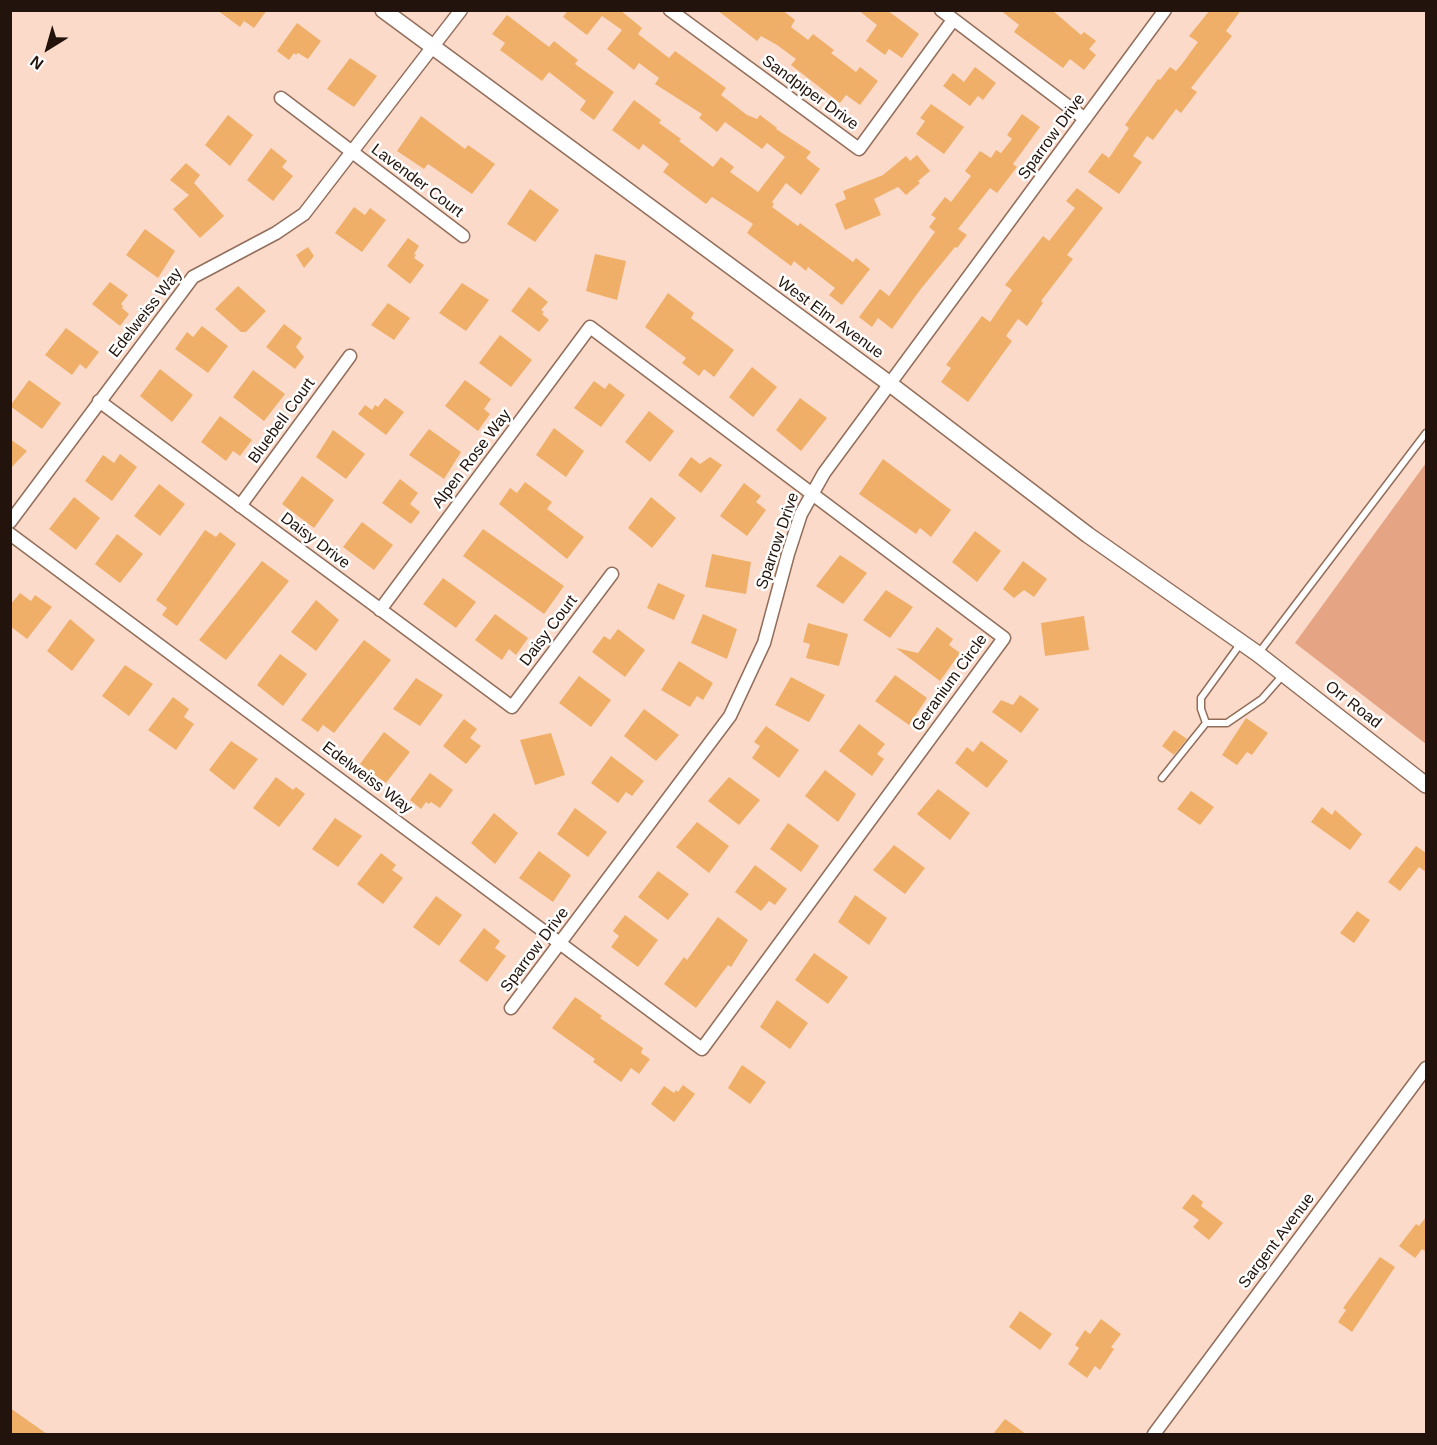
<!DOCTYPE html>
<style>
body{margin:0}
#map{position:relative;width:1437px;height:1445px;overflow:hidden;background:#fcdac9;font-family:Helvetica,sans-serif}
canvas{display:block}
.frame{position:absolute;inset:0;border:12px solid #22140c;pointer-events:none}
.north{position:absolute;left:18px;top:18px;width:60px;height:60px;-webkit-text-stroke:4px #fff;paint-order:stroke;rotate:217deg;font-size:16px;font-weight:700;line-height:24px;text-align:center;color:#22140c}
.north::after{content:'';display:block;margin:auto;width:21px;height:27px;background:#22140c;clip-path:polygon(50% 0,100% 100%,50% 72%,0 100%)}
</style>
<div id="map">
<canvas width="1437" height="1445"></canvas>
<div class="frame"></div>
<div class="north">N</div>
</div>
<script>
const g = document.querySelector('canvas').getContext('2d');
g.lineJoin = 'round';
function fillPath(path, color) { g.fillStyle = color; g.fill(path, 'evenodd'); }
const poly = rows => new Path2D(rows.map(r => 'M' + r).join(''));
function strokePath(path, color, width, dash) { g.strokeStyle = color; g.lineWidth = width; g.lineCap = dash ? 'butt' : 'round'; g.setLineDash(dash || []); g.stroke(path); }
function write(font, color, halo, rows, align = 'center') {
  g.font = font + ' Helvetica,sans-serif'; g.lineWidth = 5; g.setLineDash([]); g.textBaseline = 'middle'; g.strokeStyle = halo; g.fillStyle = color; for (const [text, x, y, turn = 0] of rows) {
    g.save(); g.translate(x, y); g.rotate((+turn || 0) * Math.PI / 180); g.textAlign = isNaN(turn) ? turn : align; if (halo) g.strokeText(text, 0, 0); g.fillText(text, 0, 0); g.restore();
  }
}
fillPath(poly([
 [1426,463,1426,744,1295,643]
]), '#e5a584');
fillPath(poly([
 [217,10,267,10,254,28,244,21,240,27],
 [568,10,620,10,642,28,638,34,669,58,675,51,726,88,721,95,747,115,757,119,760,115,777,128,776,129,811,152,806,158,820,169,801,195,786,183,772,202,774,204,772,207,798,226,800,223,853,262,856,258,870,269,842,305,829,295,835,288,808,267,806,271,794,261,791,266,747,233,753,224,712,197,706,204,663,172,669,164,643,144,639,150,612,130,634,100,661,120,659,123,681,139,679,141,713,167,721,157,734,167,730,172,758,192,785,157,767,143,762,149,725,122,717,132,699,118,702,114,655,84,659,78,639,63,634,70,607,49,622,30,602,16,587,35,563,17],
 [717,10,782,10,795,20,791,27,808,40,813,34,834,50,831,53,856,72,860,67,878,81,860,105,846,95,840,103,791,65,796,59,777,45,761,36,757,41],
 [858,10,887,10,919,34,902,58,889,49,885,55,866,41,877,25],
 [1000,10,1052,10,1081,35,1084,32,1096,41,1089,49,1096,55,1084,70,1070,59,1063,68,1014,32,1019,25],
 [1210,10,1241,10,1226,31,1232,36,1191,88,1197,92,1181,113,1176,109,1153,140,1147,136,1133,156,1142,162,1119,194,1088,172,1102,153,1109,158,1129,128,1125,125,1158,79,1160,80,1170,67,1176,71,1182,64,1198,42,1189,36],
 [507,15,549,47,554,41,578,60,575,64,614,92,594,120,580,110,586,101,549,72,542,81,500,50,505,43,492,34],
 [297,23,321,41,308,59,298,53,296,55,294,53,289,60,277,51],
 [350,58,377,76,354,107,327,89],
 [975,67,996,83,983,100,978,96,970,106,943,86,953,73,964,82],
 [931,104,964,127,944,154,916,134,925,121,920,118],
 [1022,114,1040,127,1013,164,1017,167,997,193,990,188,958,229,967,235,957,248,955,247,920,290,892,329,878,318,872,327,859,317,880,289,889,296,935,232,929,227,936,218,931,215,945,197,951,202,971,176,965,171,980,151,991,158,996,150,1001,153,1012,139,1007,135],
 [228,115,253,135,230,166,205,145],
 [421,116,465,149,468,145,495,164,472,194,428,164,424,169,397,151],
 [271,148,287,161,282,167,293,176,273,201,247,180],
 [917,155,930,171,918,181,920,183,906,195,898,187,874,199,881,215,845,230,835,204,846,199,843,191,883,175,906,156,910,161],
 [186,163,200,175,194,183,224,216,200,238,173,209,189,195,170,180],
 [1077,188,1103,208,1067,255,1073,259,1041,301,1043,303,1027,326,1018,319,1006,336,1012,341,968,402,941,382,951,368,946,365,982,316,990,322,1012,290,1005,285,1043,236,1049,241,1075,208,1066,201],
 [530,189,559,210,535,242,507,224],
 [354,207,365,215,370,208,386,220,362,252,335,233],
 [145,229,175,251,158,278,126,255],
 [408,238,419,246,414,254,416,255,414,258,424,265,410,284,387,266],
 [308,247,314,256,304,268,296,255],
 [595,254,626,261,617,300,586,291],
 [110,282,128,295,121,304,123,306,122,308,129,314,120,326,92,304],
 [462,283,489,300,466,331,439,313],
 [238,286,266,311,246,332,241,332,215,309],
 [529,287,548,302,541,310,544,312,542,314,549,320,539,332,511,311],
 [668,293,694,313,691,318,734,350,714,377,704,369,699,376,682,363,686,358,645,327],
 [388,303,410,318,394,340,371,325],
 [284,324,302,338,296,347,304,357,295,369,266,347],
 [202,326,228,346,208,373,175,349,187,332,193,337],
 [66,328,99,352,86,369,80,364,72,375,45,355],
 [500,335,532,360,511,387,479,363],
 [752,367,777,387,753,417,729,397],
 [160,369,193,395,172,422,140,396],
 [253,370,285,394,264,421,233,397],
 [29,380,61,403,42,429,10,406],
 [465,380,491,399,484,409,490,414,478,431,445,406],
 [594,381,605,389,609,383,625,395,601,427,574,408],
 [385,398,404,412,386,435,358,414,365,405,372,410,375,405,378,407],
 [800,398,827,418,801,451,776,430],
 [649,411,674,431,650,462,625,442],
 [220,416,252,440,240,456,233,451,226,461,201,442],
 [554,428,584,451,566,477,536,455],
 [429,429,461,452,444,479,409,455],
 [333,430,365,454,346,479,316,457],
 [10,439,27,451,10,469],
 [120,454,137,467,112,501,85,481,103,455,114,463],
 [691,457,700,464,710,457,722,465,701,493,678,475],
 [883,459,951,510,931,537,920,528,916,534,859,494],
 [302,476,334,500,314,528,282,504],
 [400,479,418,493,410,504,420,512,411,524,382,503],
 [525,482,552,502,547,509,584,537,567,559,499,504,510,488,517,493],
 [744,483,761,496,756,502,766,510,747,536,720,516],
 [159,484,185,504,160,536,134,516],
 [74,497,100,518,76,550,49,529],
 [651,497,676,518,652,548,628,528],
 [362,522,393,545,374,570,343,547],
 [483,529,564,586,544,614,463,556],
 [205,530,216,537,220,532,236,544,177,626,162,615,167,608,156,600],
 [975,531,1001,551,977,582,952,562],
 [117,534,143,554,120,583,95,564],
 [712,554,751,562,746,594,705,587],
 [840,555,867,573,843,604,816,586],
 [262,561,289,581,226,660,199,640],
 [1023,561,1047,579,1034,597,1024,590,1014,598,1003,589],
 [443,578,476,602,456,628,423,604],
 [658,583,685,595,674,620,647,608],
 [886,590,913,607,890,638,863,620],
 [20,593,31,601,35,595,52,607,27,639,10,626,10,605],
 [316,600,339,620,316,651,291,632],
 [495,614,528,638,516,655,509,649,502,660,475,640],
 [703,614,737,629,727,659,691,643],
 [1084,616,1089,650,1045,656,1041,623],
 [70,619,95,640,72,671,47,651],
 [808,623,848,634,839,666,806,658,810,644,803,642],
 [937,627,953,639,949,645,960,653,940,681,896,648,918,653],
 [618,629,645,650,625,677,592,652,604,636,610,640],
 [364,640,391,660,334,733,323,725,318,732,301,720],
 [280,654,307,674,283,706,257,685],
 [679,661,713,683,703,700,697,696,690,707,661,690],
 [125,665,153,684,129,716,102,696],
 [895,675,927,698,909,725,875,701],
 [579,676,611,700,591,727,559,703],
 [791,677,825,695,809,722,775,705],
 [416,678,443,695,420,726,393,709],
 [1020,695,1039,709,1021,733,992,712,1001,700,1013,705],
 [173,697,189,709,184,717,194,724,176,750,148,730],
 [644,709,679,735,656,761,624,736],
 [1246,718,1268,733,1252,755,1247,752,1237,765,1222,755],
 [464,719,477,729,470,738,481,746,466,764,443,746],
 [859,724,885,744,877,754,884,759,872,776,839,751],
 [766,726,799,750,779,778,752,758,760,746,754,742],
 [1174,730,1187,739,1174,755,1162,746],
 [384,732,410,752,386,783,360,764],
 [551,733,565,775,535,785,520,740],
 [231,741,258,759,234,790,209,770],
 [981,741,1008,761,987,788,955,763,967,747,973,752],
 [611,756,644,781,632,796,626,792,618,803,591,783],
 [825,770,856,794,838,822,805,796],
 [430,773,453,790,440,808,431,802,429,804,426,802,421,809,410,800],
 [276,777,293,790,296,787,305,794,279,827,253,808],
 [729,777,760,800,739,825,708,801],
 [938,789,970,813,950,840,917,814],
 [1191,791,1214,807,1200,825,1177,809],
 [1322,807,1332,815,1335,810,1362,834,1350,850,1311,822],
 [575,808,607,832,588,857,557,834],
 [494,813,518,833,495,864,471,843],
 [335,818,362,836,338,867,312,849],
 [697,822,729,846,709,873,676,847],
 [788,823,819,846,801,872,770,849],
 [894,845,925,868,905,894,873,870],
 [1416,846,1426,853,1426,872,1419,867,1400,891,1388,882],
 [539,851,571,875,553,902,519,878],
 [381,853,396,865,392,870,403,878,383,904,357,884],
 [755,865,787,889,775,905,769,901,761,911,735,892],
 [658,871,689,894,668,920,638,897],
 [855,895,887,918,869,945,838,922],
 [436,896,462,915,439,946,413,927],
 [1357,911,1370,920,1354,943,1340,933],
 [625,915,658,940,638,967,611,947,619,936,613,931],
 [718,917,748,940,731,967,728,965,696,1008,664,984,684,957,687,960],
 [484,928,500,941,495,948,506,956,487,982,459,961],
 [814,953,848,977,828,1004,795,980],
 [575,997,602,1016,600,1018,643,1048,641,1053,650,1059,639,1074,631,1068,621,1082,593,1062,595,1059,552,1028],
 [777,1000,808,1023,790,1049,760,1027],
 [742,1065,766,1082,750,1104,728,1088],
 [683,1085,695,1094,674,1122,651,1104,664,1086,674,1093,676,1090,678,1092],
 [1193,1194,1203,1202,1201,1206,1223,1223,1209,1240,1193,1227,1199,1220,1182,1208],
 [1426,1217,1426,1252,1422,1249,1415,1258,1399,1246,1416,1224,1419,1226],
 [1380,1257,1395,1267,1352,1332,1338,1322,1346,1310,1343,1308],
 [1020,1311,1052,1334,1040,1350,1009,1327],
 [1101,1319,1121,1334,1111,1347,1114,1349,1100,1370,1095,1366,1087,1378,1068,1364,1079,1348,1075,1345,1085,1330,1090,1334],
 [10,1408,47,1434,10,1434],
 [1005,1419,1026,1434,993,1434]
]), '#f0af68');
const service = poly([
 [1258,654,1426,433],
 [1206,723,1227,723,1262,699,1283,675],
 [1162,778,1206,723,1201,709,1201,698,1241,643]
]);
const minor = poly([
 [670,10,859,149,953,20],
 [941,10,1085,119],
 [281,98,463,236],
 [99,401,512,707,612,574],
 [240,506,350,356],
 [10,522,193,277,276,233,304,214,461,10],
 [10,534,702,1049,1004,638,590,327,380,610],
 [511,1008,730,716,764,643,788,554,801,514,824,473,1165,10],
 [1154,1434,1426,1068]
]);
const tertiary = poly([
 [383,10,890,384,1088,535,1258,654,1426,785]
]);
strokePath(service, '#926d5a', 9);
strokePath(minor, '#926d5a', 15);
strokePath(tertiary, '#926d5a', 18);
strokePath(service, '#fff', 6);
strokePath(minor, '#fff', 12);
strokePath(tertiary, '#fff', 15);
write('16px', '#22140c', '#fff', [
 ["Sandpiper Drive",810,93,36],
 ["Sparrow Drive",1052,137,-54],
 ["Lavender Court",417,181,37],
 ["Edelweiss Way",146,313,-52],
 ["West Elm Avenue",830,318,36],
 ["Bluebell Court",282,421,-54],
 ["Alpen Rose Way",472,459,-53],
 ["Daisy Drive",315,541,37],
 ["Sparrow Drive",778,541,-71],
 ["Daisy Court",549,631,-53],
 ["Geranium Circle",950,683,-54],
 ["Orr Road",1353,705,38],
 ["Edelweiss Way",367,778,37],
 ["Sparrow Drive",535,950,-53],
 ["Sargent Avenue",1277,1241,-53]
]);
</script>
